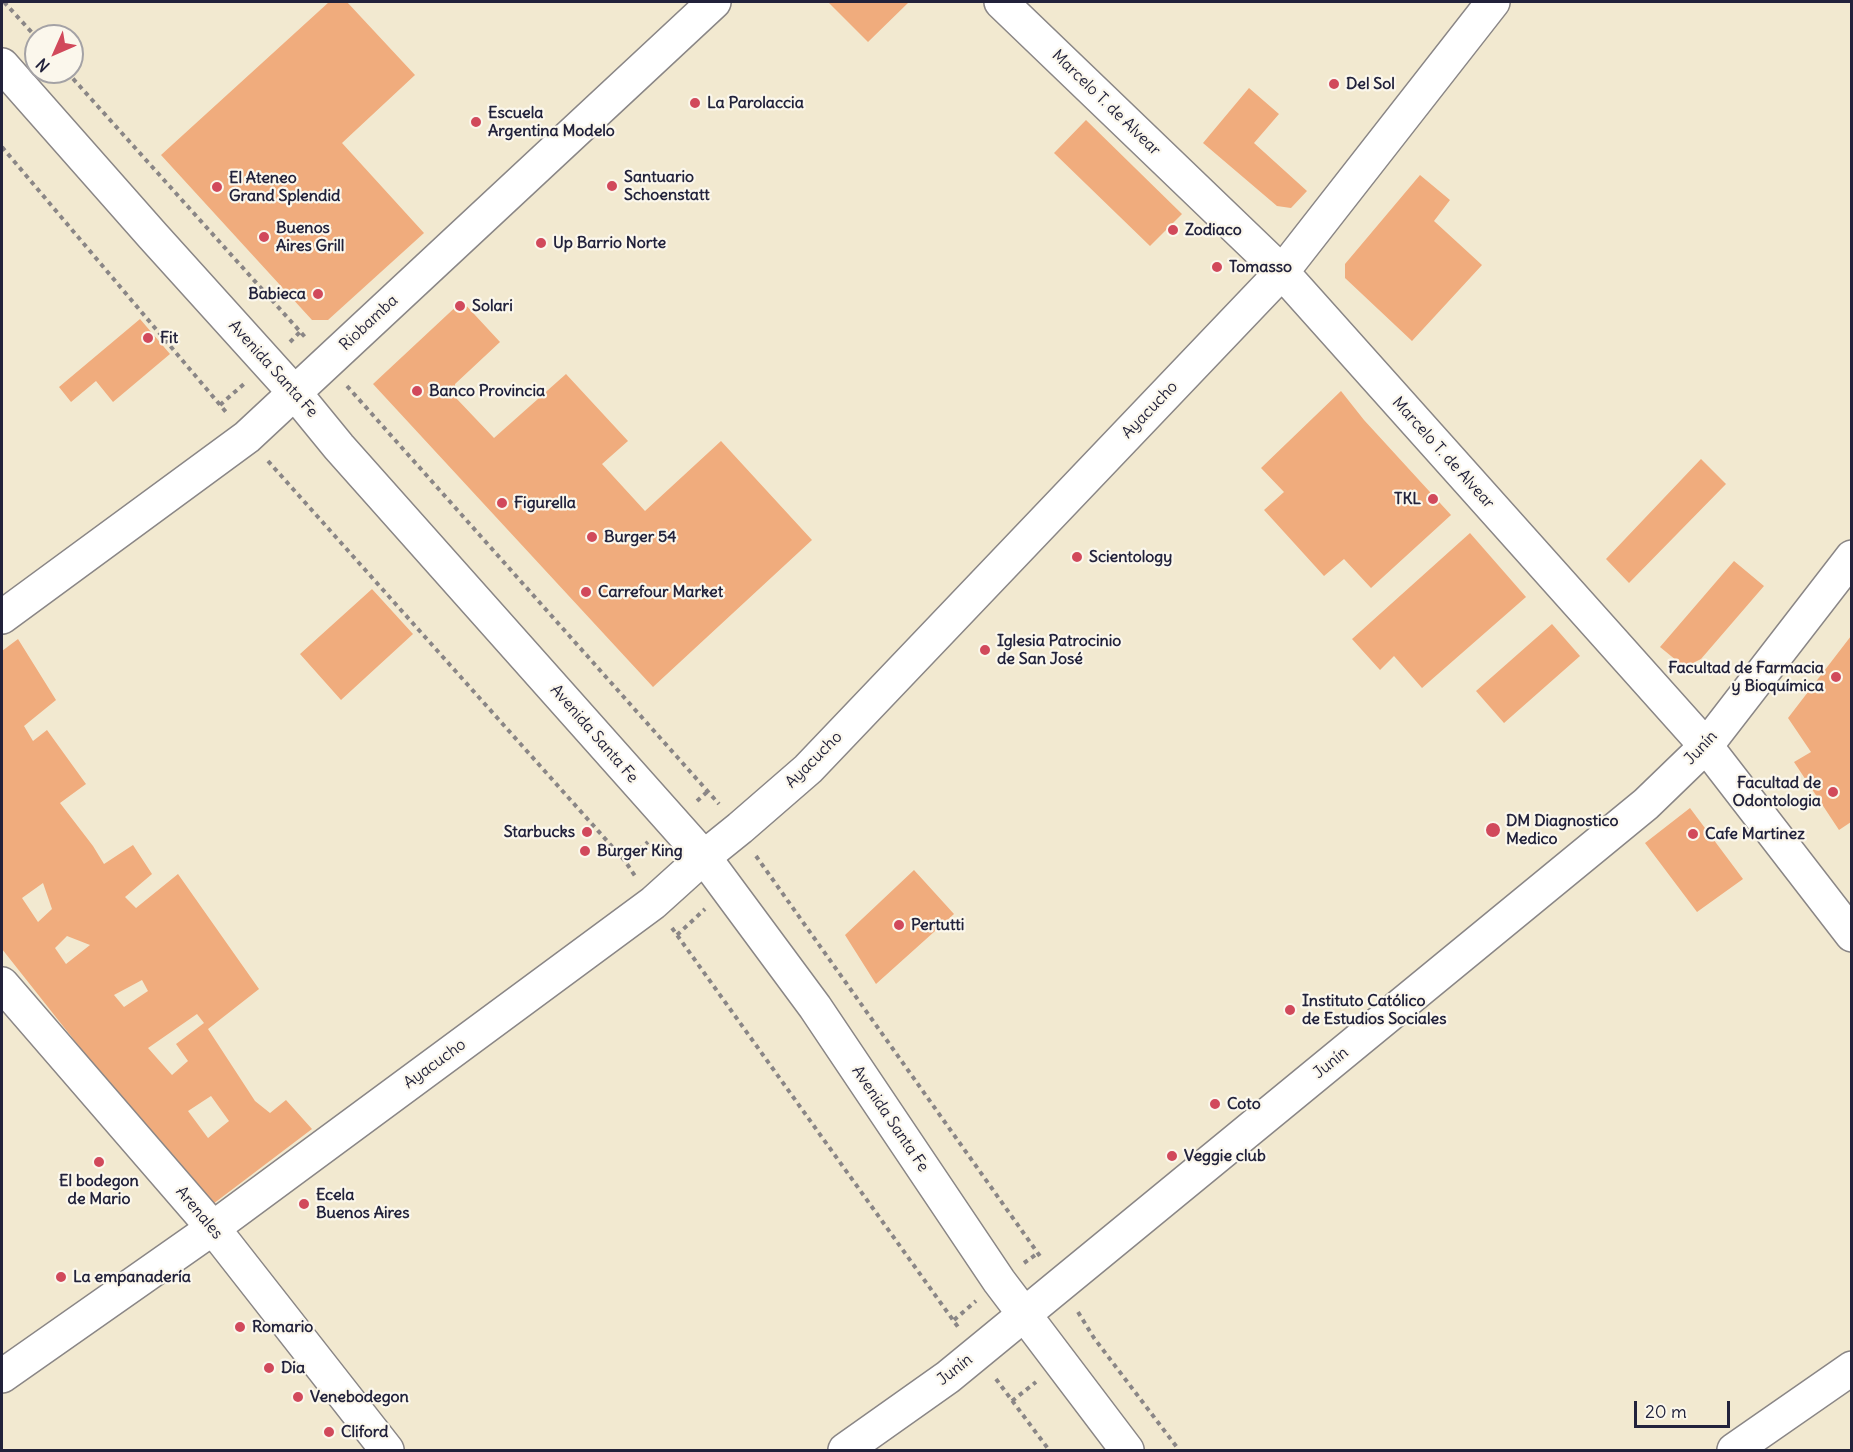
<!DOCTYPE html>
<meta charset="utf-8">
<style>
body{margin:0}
#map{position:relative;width:1853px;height:1452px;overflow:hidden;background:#f2e9d0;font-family:Delius,sans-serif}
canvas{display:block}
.frame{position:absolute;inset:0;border:3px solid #22223b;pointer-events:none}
.north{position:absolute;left:24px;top:24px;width:60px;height:60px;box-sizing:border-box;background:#fbf7ec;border:2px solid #a4a2a5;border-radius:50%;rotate:225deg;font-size:16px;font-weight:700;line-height:24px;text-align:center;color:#22223b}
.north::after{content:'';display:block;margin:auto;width:21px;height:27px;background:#d1495b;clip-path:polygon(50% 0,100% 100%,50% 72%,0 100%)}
.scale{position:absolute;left:1634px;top:1401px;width:96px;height:27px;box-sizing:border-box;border:3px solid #22223b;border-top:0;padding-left:8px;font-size:18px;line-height:21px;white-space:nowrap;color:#22223b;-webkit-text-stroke:4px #fbf7ec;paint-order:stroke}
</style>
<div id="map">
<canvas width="1853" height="1452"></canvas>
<div class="frame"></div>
<div class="north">N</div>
<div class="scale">20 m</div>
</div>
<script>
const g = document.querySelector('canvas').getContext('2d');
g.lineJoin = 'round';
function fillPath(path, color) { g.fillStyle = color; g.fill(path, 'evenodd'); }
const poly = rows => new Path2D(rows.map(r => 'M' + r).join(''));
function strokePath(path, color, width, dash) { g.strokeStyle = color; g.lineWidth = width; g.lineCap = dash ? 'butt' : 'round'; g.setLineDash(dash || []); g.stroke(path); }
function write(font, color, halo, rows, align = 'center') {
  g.font = font + ' Delius,sans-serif'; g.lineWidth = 4.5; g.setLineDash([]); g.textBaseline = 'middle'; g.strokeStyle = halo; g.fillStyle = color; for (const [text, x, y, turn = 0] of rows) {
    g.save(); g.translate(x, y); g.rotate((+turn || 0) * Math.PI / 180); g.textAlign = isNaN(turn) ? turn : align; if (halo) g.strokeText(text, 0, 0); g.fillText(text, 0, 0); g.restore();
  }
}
fillPath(poly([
 [329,2,347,2,415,75,342,143,424,233,328,320,312,320,161,155],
 [828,2,909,2,868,42],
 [1249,88,1279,114,1254,143,1307,191,1291,208,1277,206,1203,143],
 [1086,120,1182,214,1150,246,1054,153],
 [1420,175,1450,200,1434,221,1482,265,1412,341,1345,278,1345,264],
 [462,301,500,342,455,384,456,398,494,438,566,374,628,441,602,464,645,511,721,441,812,540,653,687,373,384],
 [140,319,170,354,113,402,96,381,71,402,59,387],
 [1341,391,1364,420,1451,515,1371,588,1344,559,1324,576,1264,510,1284,492,1261,468],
 [1701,459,1726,484,1629,583,1606,559],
 [1470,533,1526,597,1422,688,1394,656,1380,670,1352,639],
 [1734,561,1764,586,1701,659,1691,664,1682,665,1660,647],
 [372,589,413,634,341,700,300,654],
 [1552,624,1580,656,1504,723,1476,691],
 [1851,636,1851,822,1839,830,1794,762,1811,752,1788,718],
 [18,639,56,700,24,726,33,741,47,730,86,784,60,803,93,846,104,864,133,845,152,874,125,897,136,908,178,874,259,989,208,1029,255,1101,270,1113,286,1100,312,1129,209,1207,173,1165,2,949,2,651],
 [43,883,52,909,38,922,22,898],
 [67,936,90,945,66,964,55,948],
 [142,980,148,991,124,1007,114,995],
 [197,1014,204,1023,176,1044,188,1061,172,1075,148,1048],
 [211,1096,229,1121,208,1138,188,1111],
 [1690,808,1743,879,1697,912,1645,843],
 [914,870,954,914,876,984,845,935]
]), '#f0ac7d');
const minor = poly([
 [1001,2,1282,272,1706,746,1852,935],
 [2,617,247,437,714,2],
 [2,984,213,1228,387,1450],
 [2,1376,213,1228,653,903,704,857,740,828,808,769,1282,272,1493,2],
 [845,1450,948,1377,1646,804,1706,746,1852,557],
 [1734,1450,1852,1368]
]);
const major = poly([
 [2,65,153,236,294,392,339,447,704,857,815,1007,999,1281,1127,1450]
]);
strokePath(minor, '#8a8686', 36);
strokePath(major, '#8a8686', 36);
strokePath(poly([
 [4,2,36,37],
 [67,72,305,337],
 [2,147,226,412],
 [290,342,300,332],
 [347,386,719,804],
 [220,405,245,383],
 [268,461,625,861,635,876],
 [697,801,708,791],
 [756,856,1042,1259],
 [625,861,648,842],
 [672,928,958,1327],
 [677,935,705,909],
 [1024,1263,1038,1253],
 [1078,1312,1094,1338,1179,1450],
 [954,1320,976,1301],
 [996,1379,1049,1450],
 [1012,1401,1036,1382]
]), '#8a8686', 4, [4.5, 4.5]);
strokePath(minor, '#fff', 33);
strokePath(major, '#fff', 33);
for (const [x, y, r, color] of [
 [1334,84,6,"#d1495b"],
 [695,103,6,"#d1495b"],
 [476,122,6,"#d1495b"],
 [612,186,6,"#d1495b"],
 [217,187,6,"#d1495b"],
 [1173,230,6,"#d1495b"],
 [264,237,6,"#d1495b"],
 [541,243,6,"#d1495b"],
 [1217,267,6,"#d1495b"],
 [318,294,6,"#d1495b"],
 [460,306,6,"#d1495b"],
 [148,338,6,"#d1495b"],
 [417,391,6,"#d1495b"],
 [1433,499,6,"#d1495b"],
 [502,503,6,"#d1495b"],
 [592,537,6,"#d1495b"],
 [1077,557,6,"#d1495b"],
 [586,592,6,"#d1495b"],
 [985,650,6,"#d1495b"],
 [1836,677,6,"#d1495b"],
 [1833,792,6,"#d1495b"],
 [1493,830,8,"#d1495b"],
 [587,832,6,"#d1495b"],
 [1693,834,6,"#d1495b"],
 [585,851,6,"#d1495b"],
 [899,925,6,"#d1495b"],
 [1290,1010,6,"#d1495b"],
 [1215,1104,6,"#d1495b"],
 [1172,1156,6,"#d1495b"],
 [99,1162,6,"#d1495b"],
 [304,1204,6,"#d1495b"],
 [61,1277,6,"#d1495b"],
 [240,1327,6,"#d1495b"],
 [269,1368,6,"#d1495b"],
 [298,1397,6,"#d1495b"],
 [329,1432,6,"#d1495b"]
]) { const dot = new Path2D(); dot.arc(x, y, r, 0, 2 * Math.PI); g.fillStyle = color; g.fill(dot); strokePath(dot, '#fbf7ec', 2); }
write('bold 16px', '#22223b', '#fbf7ec', [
 ["Del Sol",1346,84],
 ["La Parolaccia",707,103],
 ["Escuela",488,113],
 ["Argentina Modelo",488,131],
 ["Santuario",624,177],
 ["Schoenstatt",624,195],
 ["El Ateneo",229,178],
 ["Grand Splendid",229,196],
 ["Buenos",276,228],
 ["Aires Grill",276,246],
 ["Zodiaco",1185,230],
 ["Up Barrio Norte",553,243],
 ["Tomasso",1229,267],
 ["Babieca",306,294,"right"],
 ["Solari",472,306],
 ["Fit",160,338],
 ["Banco Provincia",429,391],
 ["TKL",1421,499,"right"],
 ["Figurella",514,503],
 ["Burger 54",604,537],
 ["Scientology",1089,557],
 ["Carrefour Market",598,592],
 ["Iglesia Patrocinio",997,641],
 ["de San José",997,659],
 ["Facultad de Farmacia",1824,668,"right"],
 ["y Bioquímica",1824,686,"right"],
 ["Facultad de",1821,783,"right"],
 ["Odontologia",1821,801,"right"],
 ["DM Diagnostico",1506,821],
 ["Medico",1506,839],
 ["Starbucks",575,832,"right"],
 ["Cafe Martinez",1705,834],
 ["Burger King",597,851],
 ["Pertutti",911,925],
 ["Instituto Católico",1302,1001],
 ["de Estudios Sociales",1302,1019],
 ["Coto",1227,1104],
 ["Veggie club",1184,1156],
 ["El bodegon",99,1181,"center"],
 ["de Mario",99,1199,"center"],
 ["Ecela",316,1195],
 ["Buenos Aires",316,1213],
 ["La empanadería",73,1277],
 ["Romario",252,1327],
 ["Dia",281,1368],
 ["Venebodegon",310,1397],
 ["Cliford",341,1432]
], 'left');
write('16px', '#22223b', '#fbf7ec', [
 ["Marcelo T. de Alvear",1106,103,44],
 ["Riobamba",369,323,-43],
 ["Avenida Santa Fe",273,369,48],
 ["Ayacucho",1150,410,-46],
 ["Marcelo T. de Alvear",1443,453,48],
 ["Avenida Santa Fe",594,734,49],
 ["Junín",1701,748,-47],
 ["Ayacucho",814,760,-45],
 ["Junín",1331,1063,-39],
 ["Ayacucho",435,1064,-36],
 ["Avenida Santa Fe",890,1119,56],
 ["Arenales",199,1213,50],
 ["Junín",955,1370,-38]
]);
</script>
